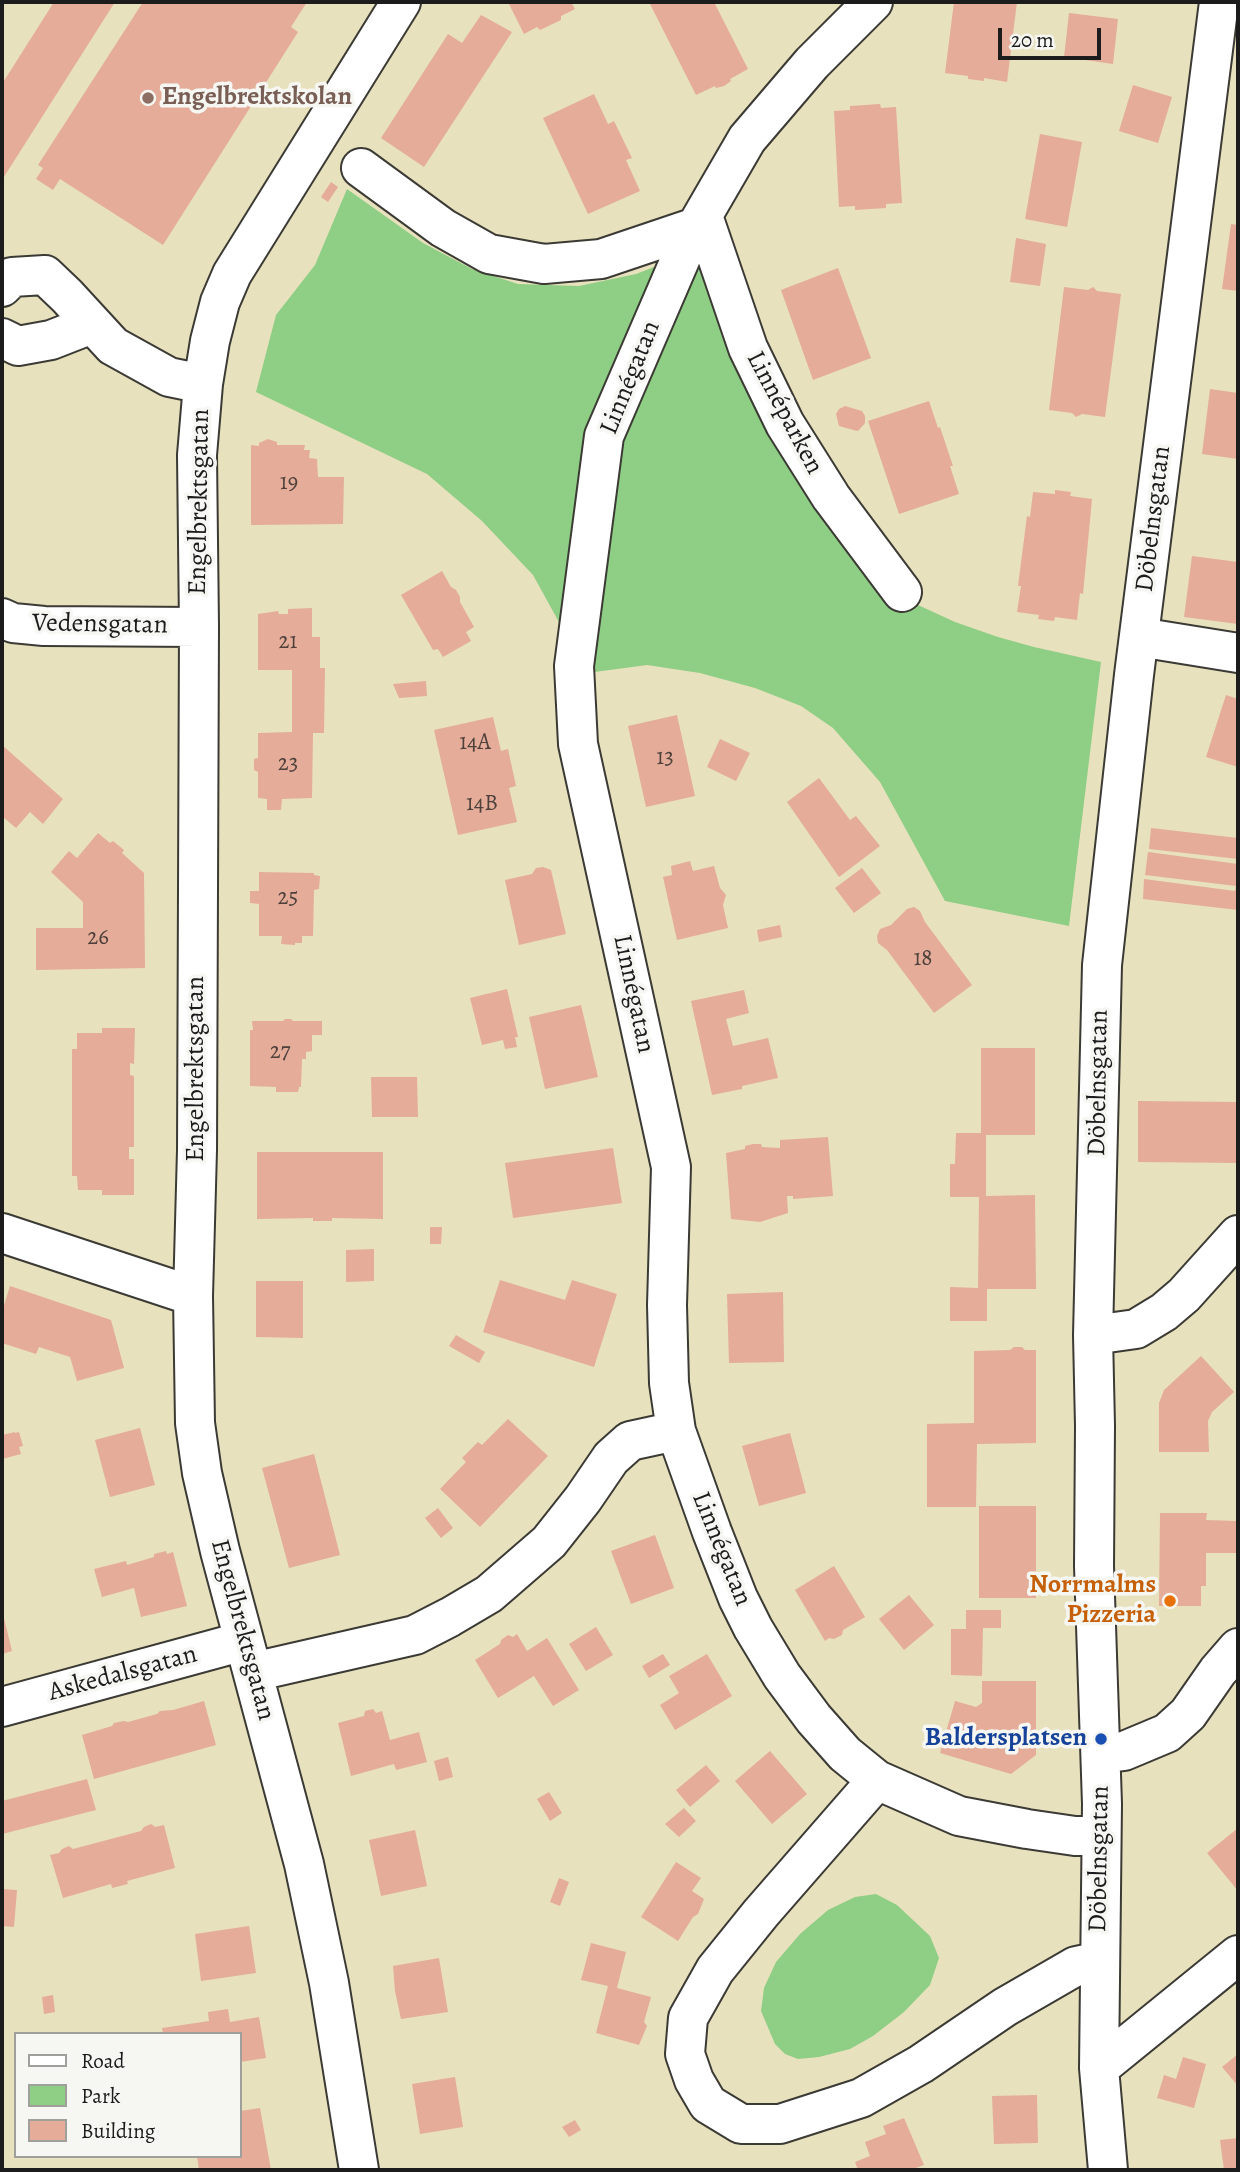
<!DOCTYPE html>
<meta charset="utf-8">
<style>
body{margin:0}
#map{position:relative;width:1240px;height:2172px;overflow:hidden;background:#e8e1bd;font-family:Alegreya,serif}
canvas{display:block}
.frame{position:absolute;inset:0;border:4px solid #1c1c1c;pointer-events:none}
.legend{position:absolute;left:14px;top:2032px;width:228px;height:126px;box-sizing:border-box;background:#f6f6f2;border:2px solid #9f9f9c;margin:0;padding:9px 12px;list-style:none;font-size:21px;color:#1c1c1c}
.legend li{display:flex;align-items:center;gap:14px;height:35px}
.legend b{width:35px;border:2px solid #9f9f9c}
.scale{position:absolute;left:998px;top:28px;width:103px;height:32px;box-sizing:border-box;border:4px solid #1c1c1c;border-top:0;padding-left:9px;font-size:21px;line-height:24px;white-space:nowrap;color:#1c1c1c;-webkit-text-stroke:5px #f6f6f2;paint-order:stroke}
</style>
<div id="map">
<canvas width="1240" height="2172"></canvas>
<div class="frame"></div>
<ul class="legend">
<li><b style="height:9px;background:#fff"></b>Road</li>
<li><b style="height:19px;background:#8fce85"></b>Park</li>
<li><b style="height:19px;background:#e4ac99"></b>Building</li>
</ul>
<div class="scale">20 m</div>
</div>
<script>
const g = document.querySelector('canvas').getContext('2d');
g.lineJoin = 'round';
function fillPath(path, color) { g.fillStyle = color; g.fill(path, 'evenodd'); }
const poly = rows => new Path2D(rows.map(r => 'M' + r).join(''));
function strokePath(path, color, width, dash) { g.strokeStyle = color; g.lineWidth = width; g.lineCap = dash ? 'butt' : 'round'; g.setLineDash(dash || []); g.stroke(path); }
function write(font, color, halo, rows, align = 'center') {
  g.font = font + ' Alegreya,serif'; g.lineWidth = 7; g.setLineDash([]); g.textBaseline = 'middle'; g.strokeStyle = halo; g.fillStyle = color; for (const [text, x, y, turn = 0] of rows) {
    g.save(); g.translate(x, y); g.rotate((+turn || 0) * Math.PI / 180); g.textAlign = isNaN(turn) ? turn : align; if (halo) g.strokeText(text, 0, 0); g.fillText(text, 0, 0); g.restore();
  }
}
fillPath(poly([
 [347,189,423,243,472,269,518,284,579,286,636,274,700,249,905,599,955,622,998,637,1034,647,1101,662,1069,926,945,901,880,782,833,728,801,706,755,688,700,673,647,665,587,673,533,575,482,521,427,474,256,392,276,315,315,265],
 [876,1894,897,1905,930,1936,939,1958,930,1985,904,2012,873,2036,850,2049,819,2057,798,2059,785,2054,775,2044,761,2011,764,1988,776,1962,800,1934,828,1910,855,1897]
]), '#8fce85');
fillPath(poly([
 [54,2,115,2,2,180,2,84],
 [143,2,307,2,291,27,298,32,163,245,60,179,53,190,36,179,43,168,38,165],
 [508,2,571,2,575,9,561,16,561,20,540,30,537,27,524,34],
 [649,2,714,2,748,69,730,79,731,81,724,86,716,88,715,86,696,95],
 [954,2,1017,2,1007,82,984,78,984,81,968,79,968,76,945,73],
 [1069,13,1118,19,1113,64,1064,57],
 [481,15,512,32,424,167,381,138,448,34,462,43],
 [1133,85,1172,97,1158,143,1119,131],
 [594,94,608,124,614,121,632,158,626,160,640,191,588,214,543,118],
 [880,104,881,108,896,107,902,203,886,204,886,208,855,210,855,206,839,207,834,111,850,110,850,106],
 [1040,134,1082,142,1067,227,1025,219],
 [331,182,338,187,328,202,321,197],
 [1231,224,1238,225,1238,291,1222,289],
 [1016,238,1046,244,1040,286,1010,282],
 [838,268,871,358,813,380,781,290],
 [1064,287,1088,290,1093,287,1097,291,1121,294,1105,417,1082,414,1076,417,1072,413,1049,410],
 [1210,389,1238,393,1238,459,1202,454],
 [929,401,938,428,940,427,953,466,950,466,959,494,899,514,868,421],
 [845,406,862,411,865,416,865,423,859,430,857,431,839,426,836,414,839,409],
 [268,439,277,442,277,445,305,445,304,450,310,450,309,458,317,459,318,477,344,477,343,524,251,525,251,445,259,446,259,443],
 [1055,490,1071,492,1070,496,1092,499,1083,594,1080,593,1077,620,1055,617,1054,621,1038,619,1039,615,1017,612,1021,586,1018,586,1027,516,1030,517,1033,492,1055,494],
 [1192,556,1238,562,1238,624,1184,617],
 [442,571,451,587,456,590,460,597,460,602,474,627,466,632,471,641,443,657,438,649,433,650,401,595],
 [312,608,312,637,320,637,320,668,325,668,324,733,313,733,312,798,282,799,281,810,267,810,267,799,258,798,258,772,254,770,254,759,258,758,258,733,292,732,292,670,258,670,258,614,278,611,279,614,288,614,288,609],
 [426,681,427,696,399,698,393,684],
 [1226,695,1238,699,1238,767,1206,757],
 [677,715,695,796,646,807,628,726],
 [493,717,501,751,508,749,516,786,509,788,517,822,458,835,434,730],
 [720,739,750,753,736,781,707,767],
 [2,745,63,799,43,824,30,812,16,828,2,816],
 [819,778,850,820,856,816,880,846,839,877,787,802],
 [1151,828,1238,838,1238,859,1149,849],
 [98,833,110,843,113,841,124,850,122,853,144,873,145,968,36,970,36,928,83,928,83,902,51,872,69,851,77,858],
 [1148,852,1238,864,1238,910,1143,899,1144,879,1235,891,1236,886,1145,875],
 [690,861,693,871,714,866,720,888,726,895,723,905,728,928,677,940,663,877,672,875,671,866],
 [543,867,551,870,566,934,519,945,505,880,532,874,536,868],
 [862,868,881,893,854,913,835,888],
 [259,872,314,873,314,875,320,876,319,889,314,890,313,936,302,936,302,943,295,943,295,945,281,944,282,936,259,936,259,904,250,903,250,891,259,891],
 [914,907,920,911,925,922,972,985,934,1013,887,950,878,943,877,936,880,929,891,925,907,909],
 [780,925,782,937,759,942,757,930],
 [507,989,518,1037,515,1037,517,1047,505,1049,503,1040,482,1045,470,998],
 [744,990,749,1013,726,1019,733,1046,768,1038,778,1078,742,1086,742,1089,712,1095,691,1001],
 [581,1005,598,1077,545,1089,529,1017],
 [285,1019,291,1019,293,1021,322,1021,322,1035,312,1035,312,1051,306,1052,306,1059,302,1059,301,1087,299,1087,298,1092,276,1092,276,1087,250,1086,250,1030,253,1030,252,1021,283,1021],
 [102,1028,135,1028,134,1064,130,1063,130,1075,134,1076,134,1147,129,1147,129,1159,134,1159,134,1195,102,1195,102,1190,78,1190,77,1176,72,1176,72,1049,77,1049,77,1033,102,1033],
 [981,1048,1035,1048,1035,1135,986,1135,986,1196,1035,1195,1036,1289,987,1289,987,1321,950,1321,950,1287,978,1288,979,1197,950,1197,950,1164,955,1164,956,1133,981,1133],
 [371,1077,417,1077,418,1117,372,1117],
 [1138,1101,1238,1102,1238,1163,1138,1162],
 [828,1137,833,1196,793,1199,793,1196,787,1196,788,1213,760,1222,731,1219,726,1153,745,1149,745,1146,753,1144,761,1144,762,1147,780,1148,780,1140],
 [613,1148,622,1203,513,1218,505,1163],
 [257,1152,383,1152,383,1219,332,1218,332,1221,313,1221,313,1218,257,1219],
 [430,1227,442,1227,441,1244,430,1244],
 [374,1249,374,1281,346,1282,346,1250],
 [500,1280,565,1300,572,1280,617,1294,594,1367,483,1332],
 [256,1281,303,1281,303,1338,256,1337],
 [10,1286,111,1320,124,1368,77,1381,70,1357,39,1347,36,1354,2,1343,2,1312],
 [783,1292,784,1362,729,1363,727,1294],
 [456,1335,485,1352,479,1363,449,1346],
 [1014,1347,1022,1347,1025,1350,1036,1350,1036,1443,977,1444,976,1507,927,1507,927,1424,974,1423,974,1351,1010,1350],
 [1201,1356,1234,1392,1212,1412,1208,1421,1209,1452,1159,1452,1159,1403,1164,1390],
 [508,1419,548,1456,480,1527,440,1489,466,1462,462,1458,478,1442,482,1445],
 [140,1428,155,1485,110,1497,95,1440],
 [15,1432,15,1433,19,1432,23,1446,19,1447,21,1454,2,1459,2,1435],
 [790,1433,806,1493,759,1506,742,1446],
 [314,1454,340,1555,289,1568,262,1468],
 [979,1506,1036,1506,1036,1598,979,1598],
 [438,1508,453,1528,441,1538,425,1518],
 [1160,1513,1207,1513,1206,1520,1238,1521,1238,1553,1206,1553,1206,1586,1201,1586,1201,1606,1159,1606],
 [655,1535,674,1588,631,1604,611,1551],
 [166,1551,167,1554,173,1552,187,1606,141,1617,134,1588,102,1597,94,1569,126,1561,127,1565,154,1557,154,1554],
 [834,1566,865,1617,843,1630,842,1635,834,1639,829,1638,825,1641,795,1590],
 [909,1595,934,1625,904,1650,879,1619],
 [966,1610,1001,1610,1001,1628,983,1628,982,1676,951,1675,951,1629,966,1629],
 [3,1614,12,1651,2,1654,2,1615],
 [596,1627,613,1655,586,1671,569,1644],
 [517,1634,527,1651,547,1638,579,1690,553,1706,534,1676,498,1698,475,1660,500,1644,501,1640,508,1635,513,1637],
 [663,1654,670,1665,649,1678,642,1666],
 [707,1654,732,1696,675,1730,660,1705,679,1693,669,1676],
 [982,1681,1036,1681,1036,1755,1011,1774,940,1753,955,1701,976,1707,982,1703],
 [204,1701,216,1745,94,1779,82,1735,112,1726,114,1723,124,1721,128,1722,157,1714,160,1711,173,1710],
 [373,1709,376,1713,382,1711,390,1740,419,1732,427,1762,396,1770,394,1764,351,1776,338,1723,364,1716,365,1711],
 [770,1751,807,1794,772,1824,735,1781],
 [448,1757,453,1777,439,1781,434,1761],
 [706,1765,720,1781,690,1807,676,1790],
 [87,1779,96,1810,2,1834,2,1801],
 [549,1792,562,1813,550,1821,537,1799],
 [684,1808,696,1821,679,1837,665,1824],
 [151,1824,155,1827,164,1825,175,1868,127,1881,128,1884,112,1888,111,1884,63,1898,50,1855,59,1853,62,1849,69,1846,73,1849,141,1831,144,1827],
 [1238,1828,1238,1891,1207,1853],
 [415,1830,427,1886,381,1896,369,1840],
 [676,1862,701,1878,692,1891,704,1899,698,1914,693,1917,678,1941,641,1917],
 [559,1878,569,1882,560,1906,550,1902],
 [2,1889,17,1890,14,1927,2,1926],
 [249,1926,256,1973,201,1981,195,1934],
 [591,1943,626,1952,617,1988,651,1997,644,2022,647,2026,639,2045,596,2033,608,1986,581,1980],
 [439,1958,448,2012,401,2019,395,1991,393,1966],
 [53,1995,55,2012,44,2014,42,1997],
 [228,2009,230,2022,259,2017,266,2058,240,2062,240,2034,163,2034,162,2028,209,2021,208,2012],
 [1238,2054,1238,2086,1222,2067],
 [1183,2057,1206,2064,1194,2108,1157,2098,1164,2075,1176,2079],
 [455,2077,463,2127,420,2134,412,2084],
 [1037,2095,1038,2143,994,2144,992,2096],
 [260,2108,271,2170,199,2170,197,2156,240,2156,240,2111],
 [904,2118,924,2165,910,2170,858,2170,855,2162,870,2156,865,2142,886,2134,883,2126],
 [575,2120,581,2130,569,2137,562,2127],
 [1238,2138,1238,2168,1224,2170,1220,2140]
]), '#e4ac99');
const minor = poly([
 [873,2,812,63,747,139,689,239,604,436,574,666,578,744,671,1167,667,1305,669,1383,676,1431,712,1532,738,1598,753,1628,782,1676,814,1719,845,1754,877,1780,959,1816,1027,1829,1075,1836,1101,1836],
 [361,168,443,228,489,254,544,264,601,259,696,227],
 [703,216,748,348,785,424,831,497,902,592],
 [2,287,12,277,45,275,67,296,113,346,169,377,203,384],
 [2,338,18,346,51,340,92,324],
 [2,618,13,623,44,626,199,627],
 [1139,637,1238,653],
 [2,1233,193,1296],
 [1093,1335,1136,1329,1164,1312,1184,1295,1238,1235],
 [253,1672,415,1635,450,1617,489,1594,549,1542,583,1499,611,1458,630,1441,676,1431],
 [2,1707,244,1641],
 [1101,1754,1124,1751,1167,1733,1188,1714,1218,1671,1238,1648],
 [877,1780,761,1913,715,1970,688,2018,685,2054,694,2080,708,2104,741,2124,780,2124,861,2098,921,2064,1005,2007,1076,1966,1100,1961],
 [1099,2068,1238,1955],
 [359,2170,329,1983,304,1864,220,1551,202,1473,195,1423,193,1296,197,1150,199,627,197,455,203,384,210,341,220,302,232,274,401,2],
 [1108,2170,1099,2068,1102,1804,1094,1566,1095,1426,1093,1335,1102,965,1134,675,1219,2]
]);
strokePath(minor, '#3b3a34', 42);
strokePath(minor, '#fff', 38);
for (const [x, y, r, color] of [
 [148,98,7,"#8d6e63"],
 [1170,1601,7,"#e8710a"],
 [1101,1739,7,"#1a4fb4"]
]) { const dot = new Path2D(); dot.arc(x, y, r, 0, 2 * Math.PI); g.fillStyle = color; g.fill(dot); strokePath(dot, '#f6f6f2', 2.5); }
write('23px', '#4e403b', null, [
 ["19",289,483],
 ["21",288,642],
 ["14A",475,743],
 ["13",665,758],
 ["23",288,764],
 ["14B",482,804],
 ["25",288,898],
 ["26",98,938],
 ["18",923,959],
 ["27",280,1052]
]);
write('bold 26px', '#785e54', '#f6f6f2', [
 ["Engelbrektskolan",162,98]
], 'left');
write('26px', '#1c1c1c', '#f6f6f2', [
 ["Linnégatan",631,378,-68],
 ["Linnéparken",784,413,62],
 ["Engelbrektsgatan",200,502,-89],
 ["Döbelnsgatan",1154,519,-83],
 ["Vedensgatan",100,625,1],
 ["Linnégatan",633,994,78],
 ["Engelbrektsgatan",197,1069,-90],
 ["Döbelnsgatan",1099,1083,-89],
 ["Linnégatan",721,1549,68],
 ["Engelbrektsgatan",242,1630,75],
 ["Askedalsgatan",123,1674,-15],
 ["Döbelnsgatan",1100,1859,-89]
]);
write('bold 26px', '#c56008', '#f6f6f2', [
 ["Norrmalms",1156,1586],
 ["Pizzeria",1156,1616]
], 'right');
write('bold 26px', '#164399', '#f6f6f2', [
 ["Baldersplatsen",1087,1739]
], 'right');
</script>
